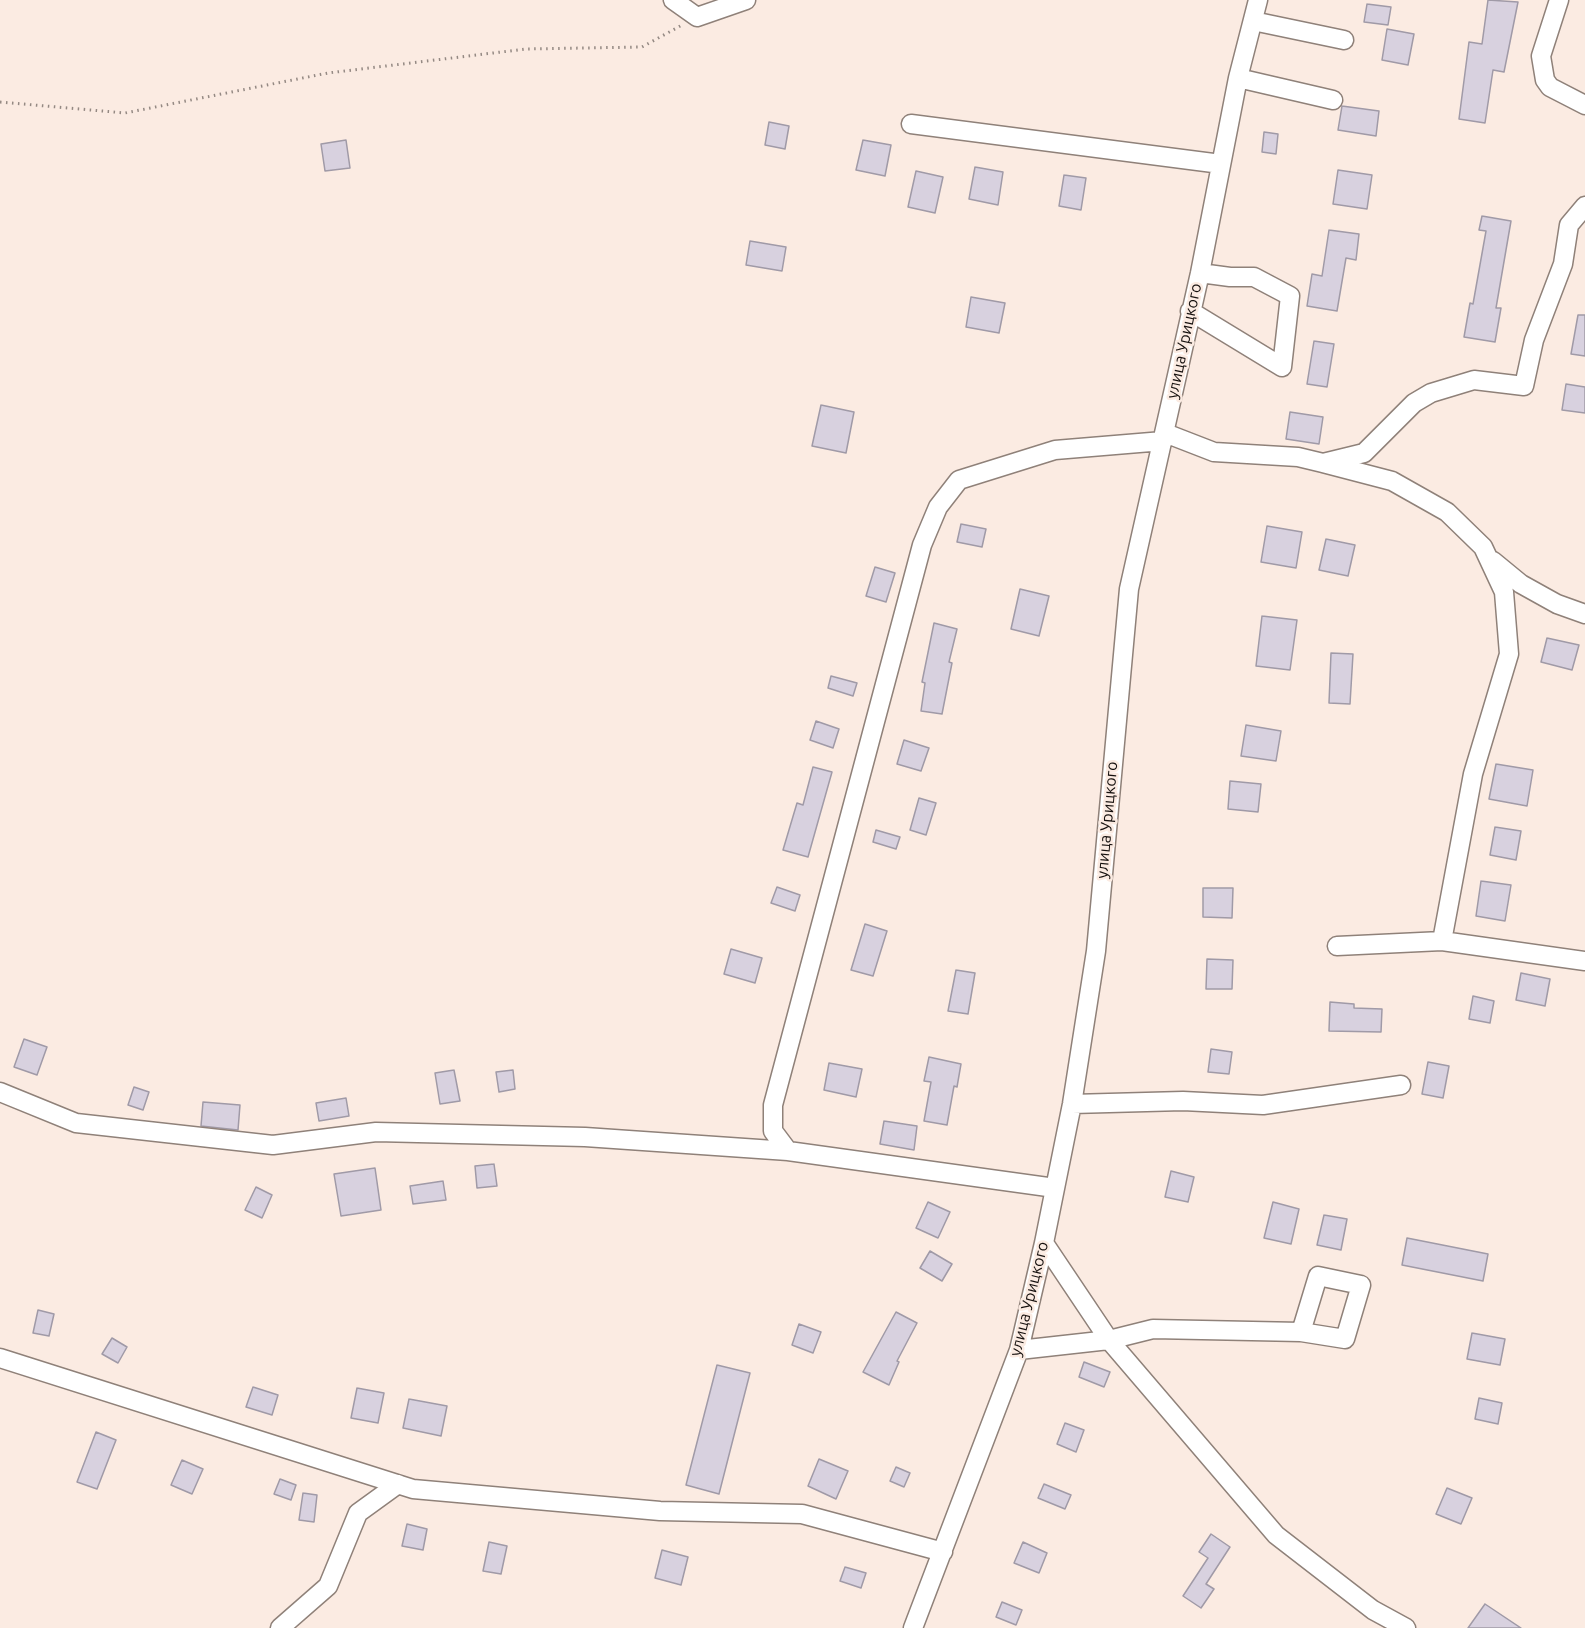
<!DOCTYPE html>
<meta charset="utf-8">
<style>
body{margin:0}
canvas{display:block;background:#fbebe2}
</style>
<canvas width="1585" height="1628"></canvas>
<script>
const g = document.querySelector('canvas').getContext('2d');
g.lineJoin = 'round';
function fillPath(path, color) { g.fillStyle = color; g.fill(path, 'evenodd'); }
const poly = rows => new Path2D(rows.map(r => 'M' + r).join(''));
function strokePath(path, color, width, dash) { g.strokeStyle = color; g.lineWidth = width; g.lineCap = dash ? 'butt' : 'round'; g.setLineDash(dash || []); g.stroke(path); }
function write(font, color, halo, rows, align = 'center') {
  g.font = font + ' Ubuntu,sans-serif'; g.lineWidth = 5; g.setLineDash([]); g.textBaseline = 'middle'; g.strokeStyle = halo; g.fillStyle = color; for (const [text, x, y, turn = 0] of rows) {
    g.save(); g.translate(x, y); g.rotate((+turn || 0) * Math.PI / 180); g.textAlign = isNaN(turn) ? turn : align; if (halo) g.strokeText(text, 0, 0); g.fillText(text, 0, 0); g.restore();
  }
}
const building = poly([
 [1488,0,1518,2,1504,72,1493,70,1485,123,1459,119,1469,42,1482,44,1488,0],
 [1367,4,1391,7,1388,25,1364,22,1367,4],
 [1387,29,1414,34,1408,65,1382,60,1387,29],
 [1342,106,1379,111,1376,136,1338,130,1342,106],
 [769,122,789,126,785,149,765,145,769,122],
 [1264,132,1278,134,1276,154,1262,152,1264,132],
 [346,140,350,168,325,171,321,144,346,140],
 [863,140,891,145,885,176,856,170,863,140],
 [975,167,1003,172,998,205,969,199,975,167],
 [1338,170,1372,175,1367,209,1333,204,1338,170],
 [916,171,943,177,935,213,908,207,916,171],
 [1064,175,1086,178,1081,210,1059,206,1064,175],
 [1482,216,1511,221,1496,308,1501,308,1495,342,1464,337,1470,303,1473,304,1486,231,1479,230,1482,216],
 [1329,230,1359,234,1356,260,1346,258,1337,311,1307,306,1312,274,1322,276,1329,230],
 [750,241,786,247,782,271,746,265,750,241],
 [971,297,1005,303,999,333,966,327,971,297],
 [1578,315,1585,315,1585,356,1571,354,1578,315],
 [1314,341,1334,344,1327,387,1307,384,1314,341],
 [1566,384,1585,387,1585,413,1562,410,1566,384],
 [821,405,854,412,846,453,812,446,821,405],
 [1290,412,1323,417,1319,444,1286,439,1290,412],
 [961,524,986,529,982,547,957,542,961,524],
 [1267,526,1302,532,1296,568,1261,562,1267,526],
 [1326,539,1355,545,1348,576,1319,570,1326,539],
 [875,567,895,573,886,602,866,596,875,567],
 [1020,589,1049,596,1039,636,1011,629,1020,589],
 [1262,616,1297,620,1290,670,1256,666,1262,616],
 [934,623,957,629,949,662,952,663,942,714,921,711,925,683,922,682,934,623],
 [1547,638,1579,645,1572,670,1541,662,1547,638],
 [1331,653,1353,654,1350,704,1329,703,1331,653],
 [831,676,857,683,853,696,828,688,831,676],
 [816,721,839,729,833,748,810,740,816,721],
 [1246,725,1281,731,1276,761,1241,756,1246,725],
 [904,740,929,748,921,771,897,764,904,740],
 [1496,764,1533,770,1527,806,1489,799,1496,764],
 [813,767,832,772,808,857,783,850,797,803,803,805,813,767],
 [1230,781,1261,784,1258,812,1228,809,1230,781],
 [919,798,936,803,926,835,910,830,919,798],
 [1495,827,1521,831,1516,860,1490,855,1495,827],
 [876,830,900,837,896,849,873,842,876,830],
 [1481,881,1511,885,1505,921,1476,916,1481,881],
 [777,887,800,895,795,911,771,903,777,887],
 [1203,888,1233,888,1232,918,1203,917,1203,888],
 [865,924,887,931,873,976,851,970,865,924],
 [731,949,762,958,755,983,724,974,731,949],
 [1207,959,1233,960,1232,989,1206,989,1207,959],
 [956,970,975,973,968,1014,948,1011,956,970],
 [1521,973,1550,979,1545,1006,1516,1000,1521,973],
 [1473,996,1494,1001,1490,1023,1469,1019,1473,996],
 [1330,1002,1354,1004,1354,1008,1382,1009,1381,1032,1329,1031,1330,1002],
 [24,1039,47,1047,37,1075,14,1067,24,1039],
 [1211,1049,1232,1052,1229,1074,1208,1072,1211,1049],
 [929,1057,961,1064,957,1087,954,1086,947,1125,924,1121,931,1082,924,1081,929,1057],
 [1428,1062,1449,1066,1443,1098,1422,1094,1428,1062],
 [829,1063,862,1069,856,1097,824,1090,829,1063],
 [454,1070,460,1101,440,1104,435,1073,454,1070],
 [513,1070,515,1089,499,1092,496,1072,513,1070],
 [134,1087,149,1092,143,1110,128,1105,134,1087],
 [346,1098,349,1116,319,1121,316,1103,346,1098],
 [203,1102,240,1105,238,1130,201,1126,203,1102],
 [884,1121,917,1126,914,1150,880,1144,884,1121],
 [494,1164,497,1186,477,1188,475,1166,494,1164],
 [375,1168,381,1210,341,1216,334,1174,375,1168],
 [1171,1171,1194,1177,1188,1202,1165,1197,1171,1171],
 [443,1181,446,1200,413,1204,410,1186,443,1181],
 [256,1187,272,1195,262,1218,245,1210,256,1187],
 [928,1202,950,1212,938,1238,916,1228,928,1202],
 [1273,1202,1299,1209,1291,1244,1264,1238,1273,1202],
 [1324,1215,1347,1219,1341,1250,1317,1245,1324,1215],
 [1407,1238,1488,1254,1483,1281,1402,1265,1407,1238],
 [930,1251,952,1264,942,1281,920,1268,930,1251],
 [38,1310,54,1314,49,1336,33,1333,38,1310],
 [896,1312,917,1323,897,1361,899,1362,889,1385,863,1372,896,1312],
 [799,1324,821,1332,813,1353,792,1345,799,1324],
 [1472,1333,1505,1339,1500,1365,1467,1359,1472,1333],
 [112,1338,127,1347,118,1363,102,1354,112,1338],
 [1084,1362,1110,1372,1104,1387,1079,1377,1084,1362],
 [717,1365,750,1373,719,1494,686,1485,717,1365],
 [253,1387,278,1395,272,1415,246,1407,253,1387],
 [357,1388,384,1393,378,1423,351,1418,357,1388],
 [1479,1398,1502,1403,1498,1424,1475,1419,1479,1398],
 [409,1399,447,1406,441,1436,403,1428,409,1399],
 [1065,1423,1084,1430,1076,1452,1057,1444,1065,1423],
 [96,1432,116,1440,97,1489,77,1482,96,1432],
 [819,1459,848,1471,836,1499,808,1486,819,1459],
 [182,1460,203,1469,192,1494,171,1485,182,1460],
 [896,1467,910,1473,904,1487,890,1481,896,1467],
 [280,1479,296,1485,291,1500,274,1494,280,1479],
 [1044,1484,1071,1495,1065,1509,1038,1498,1044,1484],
 [1447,1488,1472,1498,1461,1524,1436,1514,1447,1488],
 [303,1493,317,1495,314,1522,299,1520,303,1493],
 [407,1524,427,1529,423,1550,402,1546,407,1524],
 [1211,1534,1230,1547,1206,1584,1214,1589,1201,1608,1183,1596,1208,1558,1199,1552,1211,1534],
 [489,1542,507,1546,501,1574,483,1571,489,1542],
 [1023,1542,1047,1553,1039,1573,1014,1563,1023,1542],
 [662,1550,688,1557,681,1585,655,1578,662,1550],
 [845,1567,866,1573,861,1588,840,1581,845,1567],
 [1002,1602,1022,1610,1016,1625,996,1617,1002,1602],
 [1485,1604,1521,1628,1468,1628,1485,1604]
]);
fillPath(building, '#d8d1df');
strokePath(building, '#a09aa7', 1.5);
const minor = poly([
 [673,0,697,17,746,0],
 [1559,0,1541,56,1545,80,1550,87,1585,105],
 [1253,21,1344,40],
 [1238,78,1333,100],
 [911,124,1221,164],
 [1190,311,1282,367,1290,296,1254,277,1230,277,1200,273],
 [1165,433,1214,452,1298,457,1323,463,1364,453,1414,403,1431,393,1474,380,1524,386,1534,340,1563,264,1569,225,1585,206],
 [1323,463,1392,481,1447,512,1483,547,1504,592,1509,654,1473,774,1442,941,1585,961],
 [1493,561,1521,584,1557,604,1585,614],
 [1337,946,1442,941],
 [0,1092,76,1123,273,1145,376,1132,585,1137,788,1151,1055,1188],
 [1072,1104,1183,1101,1263,1105,1401,1085],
 [788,1151,773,1131,773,1105,922,545,938,507,959,480,1055,450,1163,441],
 [1044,1243,1109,1340,1153,1329,1301,1332,1345,1339,1361,1285,1318,1276,1301,1332],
 [1019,1350,1109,1340,1276,1535,1373,1610,1406,1628],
 [0,1358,413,1489,660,1511,802,1514,943,1552],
 [280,1628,328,1586,358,1513,398,1484],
 [913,1628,1019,1350,1044,1243,1072,1104,1096,951,1129,589,1200,273,1238,78,1258,0]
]);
strokePath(minor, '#8f8179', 21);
strokePath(poly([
 [0,102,125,113,328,73,526,49,642,47,682,25]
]), '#948983', 3, [1.5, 4.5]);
strokePath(minor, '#fff', 18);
write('16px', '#15100e', '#fbebe2', [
 ["улица Урицкого",1184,341,-78],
 ["улица Урицкого",1107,820,-85],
 ["улица Урицкого",1029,1299,-76]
]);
</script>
